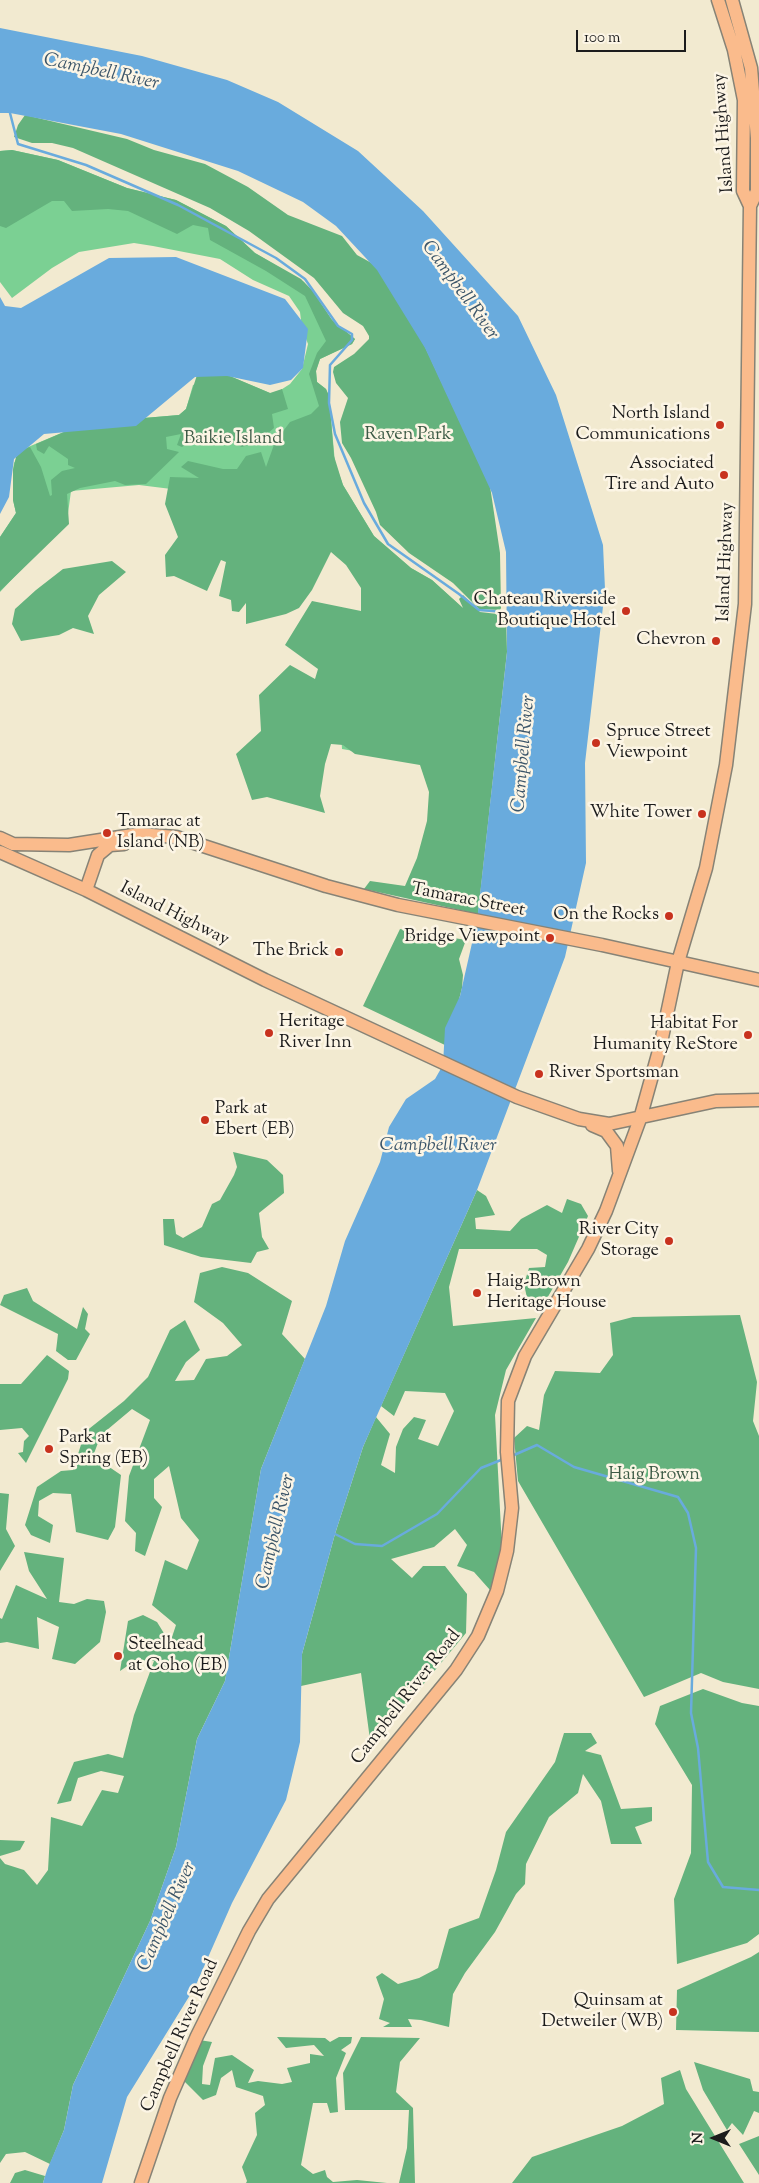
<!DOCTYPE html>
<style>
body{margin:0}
#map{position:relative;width:759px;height:2183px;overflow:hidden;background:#f2ead0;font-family:"Sorts Mill Goudy",serif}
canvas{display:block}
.north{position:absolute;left:689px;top:2113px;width:50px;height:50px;-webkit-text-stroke:4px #fcf5e5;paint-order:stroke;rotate:270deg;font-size:14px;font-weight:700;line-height:20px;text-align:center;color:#1c1c1c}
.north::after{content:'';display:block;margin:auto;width:18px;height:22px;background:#1c1c1c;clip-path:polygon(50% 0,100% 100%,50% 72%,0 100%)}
.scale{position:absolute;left:576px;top:30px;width:110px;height:22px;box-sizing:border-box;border:2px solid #1c1c1c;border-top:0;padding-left:6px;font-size:15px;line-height:18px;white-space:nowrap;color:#1c1c1c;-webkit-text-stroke:4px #fcf5e5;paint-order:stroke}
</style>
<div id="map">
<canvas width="759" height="2183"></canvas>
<div class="north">N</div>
<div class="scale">100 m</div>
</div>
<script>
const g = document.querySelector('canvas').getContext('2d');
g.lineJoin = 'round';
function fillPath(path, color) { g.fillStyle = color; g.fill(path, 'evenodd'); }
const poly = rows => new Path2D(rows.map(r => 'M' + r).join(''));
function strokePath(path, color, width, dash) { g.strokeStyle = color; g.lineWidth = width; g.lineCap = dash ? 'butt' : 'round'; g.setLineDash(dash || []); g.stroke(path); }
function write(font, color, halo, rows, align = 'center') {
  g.font = font + ' "Sorts Mill Goudy",serif'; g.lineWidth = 5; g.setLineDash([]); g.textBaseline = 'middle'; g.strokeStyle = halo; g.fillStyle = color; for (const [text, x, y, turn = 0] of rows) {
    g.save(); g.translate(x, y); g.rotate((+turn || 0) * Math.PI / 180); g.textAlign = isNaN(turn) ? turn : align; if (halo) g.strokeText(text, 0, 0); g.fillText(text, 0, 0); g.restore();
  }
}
fillPath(poly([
 [12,150,58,160,127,188,176,200,226,226,255,253,304,282,332,320,355,339,352,344,320,359,316,371,317,382,326,389,329,396,335,463,343,485,374,536,411,568,432,580,466,611,477,866,483,884,441,766,342,749,339,688,399,611,325,508,139,485,71,491,67,521,0,592,0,537,16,513,13,500,13,470,14,463,21,450,85,423,179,415,186,409,193,385,225,374,270,393,276,393,290,384,302,369,308,344,302,328,300,312,289,296,253,280,220,259,153,246,134,243,79,252,52,268,12,298,0,282,0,151]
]), '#7bd093');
fillPath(poly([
 [25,115,127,139,154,150,205,164,248,187,288,215,342,236,357,255,377,266,413,321,490,486,500,553,501,608,500,610,479,609,453,583,409,553,380,525,376,512,351,458,342,443,340,422,348,398,336,383,333,372,334,367,354,354,369,339,369,336,363,326,343,313,314,278,249,231,210,208,73,148,52,143,32,143,14,137,18,125],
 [12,150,58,160,127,188,176,200,226,226,255,253,301,279,313,291,332,320,355,339,352,344,320,359,316,371,317,382,326,389,329,396,334,456,343,485,374,536,411,568,432,580,463,608,459,599,463,595,480,612,506,615,507,652,478,914,364,889,370,881,405,886,417,858,427,821,429,792,420,765,355,754,343,745,331,744,325,764,320,796,325,813,267,797,252,800,236,754,261,731,259,695,290,665,315,679,318,669,285,645,312,601,361,611,361,588,346,565,331,552,312,590,299,608,286,614,246,624,246,603,239,612,232,611,231,600,219,596,226,562,221,560,207,591,174,576,166,577,165,555,178,537,165,504,170,477,199,478,181,467,188,461,223,469,237,469,246,456,261,452,266,467,275,442,290,422,311,414,319,406,309,374,317,353,326,341,305,296,266,271,210,240,208,228,193,225,177,234,128,211,108,209,72,211,64,201,52,201,6,228,0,226,0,151],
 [225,374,270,393,282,389,288,409,272,414,274,428,259,441,242,447,213,435,188,443,182,447,177,445,181,434,166,437,167,449,179,452,146,484,125,485,115,481,80,488,67,494,69,524,0,591,0,537,16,513,13,500,13,470,16,457,21,450,30,447,41,467,50,496,52,495,51,480,62,471,75,468,68,465,68,459,49,446,44,454,37,450,36,444,85,423,179,415,186,409,197,375],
 [112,561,126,572,99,595,88,616,94,634,73,628,59,635,21,641,12,624,15,609,36,590,63,569],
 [400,929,466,940,459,959,463,975,462,988,447,1046,363,1006],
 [233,1152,267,1160,283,1175,284,1193,259,1213,262,1237,269,1249,257,1252,251,1263,201,1257,164,1245,163,1219,174,1219,176,1234,183,1238,202,1227,212,1204,220,1200,234,1175,237,1167],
 [477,1190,486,1196,495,1215,475,1218,476,1229,510,1231,521,1219,547,1205,562,1213,567,1199,581,1204,588,1216,568,1262,542,1307,529,1307,524,1284,529,1268,545,1267,547,1255,537,1249,459,1249,449,1287,453,1326,536,1318,506,1370,495,1415,502,1548,490,1590,474,1572,457,1566,467,1545,455,1529,434,1547,391,1559,412,1578,423,1566,445,1566,467,1594,466,1633,371,1747,361,1673,301,1686,302,1654,335,1534,363,1447,376,1417,390,1434,381,1465,395,1473,396,1447,403,1429,414,1417,426,1420,418,1439,438,1446,454,1411,445,1393,405,1391,394,1416,381,1406],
 [222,1267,248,1273,292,1301,282,1334,305,1359,261,1469,225,1681,197,1739,176,1847,150,1921,73,2085,64,2130,50,2164,25,2152,6,2154,0,2163,0,1858,5,1864,24,1870,37,1885,48,1870,51,1817,82,1826,102,1790,118,1793,124,1776,101,1771,78,1778,71,1801,57,1804,74,1762,108,1754,123,1758,134,1715,154,1661,136,1660,120,1671,128,1621,143,1615,157,1622,170,1643,176,1625,152,1605,165,1560,187,1570,199,1540,181,1518,169,1466,154,1479,154,1498,162,1507,145,1556,135,1551,136,1533,125,1521,129,1476,150,1420,132,1409,101,1435,93,1456,121,1475,115,1527,108,1540,76,1532,71,1494,53,1493,39,1501,38,1516,53,1525,50,1543,31,1535,25,1525,37,1487,61,1471,73,1470,85,1432,124,1401,148,1377,170,1330,185,1320,200,1350,186,1362,175,1381,194,1380,206,1359,227,1356,242,1345,223,1323,194,1302,200,1273],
 [27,1288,33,1301,77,1329,83,1307,88,1314,85,1329,90,1334,76,1360,68,1360,56,1351,58,1334,0,1305,4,1295],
 [740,1315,757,1382,753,1421,759,1436,759,1689,723,1682,701,1673,644,1697,518,1481,514,1438,527,1426,539,1430,544,1395,555,1371,600,1373,613,1355,610,1323,633,1317],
 [47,1355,69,1371,68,1379,26,1463,18,1453,23,1452,24,1441,29,1436,22,1428,0,1430,0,1384,21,1384],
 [0,1493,9,1494,6,1529,15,1546,0,1571],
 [24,1552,64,1558,59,1602,74,1604,87,1599,104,1601,106,1612,100,1642,75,1664,52,1659,59,1627,37,1617,39,1649,7,1642,0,1643,0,1618,2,1619,16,1585,47,1599,29,1571],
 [703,1689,742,1703,759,1706,759,1934,747,1943,677,1964,674,1899,691,1853,692,1785,655,1724,660,1706],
 [564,1733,591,1733,597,1743,585,1751,601,1755,621,1809,652,1807,652,1821,635,1827,642,1844,611,1844,601,1801,583,1774,578,1793,549,1817,526,1864,525,1884,516,1894,495,1932,465,1973,453,1994,449,2027,421,2020,408,2019,412,2027,383,2027,390,2023,379,2019,384,1999,376,1977,382,1973,398,1984,419,1978,438,1968,449,1929,479,1918,496,1870,506,1832,555,1762],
 [0,1840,25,1841,20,1850,0,1856],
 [759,1952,759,2032,676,2030,677,1990,751,1957],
 [277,2037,325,2038,330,2042,339,2037,352,2037,351,2043,341,2050,346,2053,336,2078,338,2112,330,2113,327,2103,313,2103,301,2165,313,2174,325,2170,327,2177,333,2182,357,2180,387,2183,246,2183,247,2181,242,2167,257,2135,255,2113,265,2105,263,2096,236,2087,232,2070,221,2078,216,2095,203,2100,184,2081,199,2040,212,2042,203,2066,202,2084,210,2085,215,2058,232,2055,254,2070,248,2083,258,2081,282,2084,292,2082,287,2068,310,2063,310,2054,324,2056,314,2045,286,2048],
 [361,2037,420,2038,400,2062,396,2092,413,2108,415,2183,399,2183,407,2148,409,2110,345,2110,343,2073],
 [694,2062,750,2079,753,2091,759,2092,759,2113,754,2111,743,2135,732,2123,727,2130,703,2090],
 [680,2070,686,2089,744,2183,512,2183,532,2157,622,2126,664,2104,661,2078],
 [759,2136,759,2175,739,2144],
 [25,2170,45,2176,43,2183,10,2183,15,2173]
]), '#64b27d');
fillPath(poly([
 [0,28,142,56,227,80,278,102,358,151,423,211,518,316,556,395,603,545,605,589,585,763,586,863,565,957,477,1190,363,1447,335,1534,302,1654,300,1742,286,1800,232,1903,195,1987,127,2097,102,2183,43,2183,47,2170,64,2130,73,2085,150,1921,176,1847,197,1739,225,1681,261,1469,326,1306,345,1241,380,1162,389,1127,406,1099,435,1079,443,1065,445,1028,460,996,477,921,507,652,506,552,492,493,425,348,377,270,336,226,303,202,238,171,121,134,10,113,0,113],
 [176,257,285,299,308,329,303,368,291,380,270,385,227,376,195,377,136,426,44,434,14,459,9,497,0,514,0,297,5,306,21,308,109,258]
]), '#69abdd');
strokePath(poly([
 [10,113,18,144,86,165,178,205,276,258,305,279,338,326,352,334,352,340,330,365,329,403,335,434,364,503,388,544,459,594,479,610,506,612],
 [514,1455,537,1445,574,1467,678,1497,688,1513,696,1548,691,1713,698,1748,708,1862,723,1887,759,1890],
 [335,1534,355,1544,382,1546,437,1514,481,1468,501,1460]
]), '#69abdd', 2.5);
const primary = poly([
 [718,0,734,50,744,100,743,191,750,206],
 [0,838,13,844,69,845,139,834,176,837,326,886,398,905,602,945,759,980],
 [0,852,86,890,265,980,517,1097,579,1119,609,1124,716,1101,759,1100],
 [86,890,98,855,110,845,124,844],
 [592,1125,606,1131,617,1146,619,1171],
 [141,2183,170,2098,197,2036,249,1931,268,1899,456,1670,478,1636,497,1591,507,1551,512,1508,507,1452,508,1401,525,1356,588,1249,606,1211,640,1119,660,1047,678,962,706,868,726,765,745,604,750,206,757,191,757,138,751,68,732,0]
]);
strokePath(primary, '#878376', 15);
strokePath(primary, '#fabb8c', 12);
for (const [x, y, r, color] of [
 [720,425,5,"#c8321e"],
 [724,475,5,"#c8321e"],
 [626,611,5,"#c8321e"],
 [716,641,5,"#c8321e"],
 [596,743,5,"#c8321e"],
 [702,814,5,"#c8321e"],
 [107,833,5,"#c8321e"],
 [669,916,5,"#c8321e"],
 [550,938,5,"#c8321e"],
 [339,952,5,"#c8321e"],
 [269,1033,5,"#c8321e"],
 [748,1035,5,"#c8321e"],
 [539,1074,5,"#c8321e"],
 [205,1120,5,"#c8321e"],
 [669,1241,5,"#c8321e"],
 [477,1293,5,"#c8321e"],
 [49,1449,5,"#c8321e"],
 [118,1656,5,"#c8321e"],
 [673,2012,5,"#c8321e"]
]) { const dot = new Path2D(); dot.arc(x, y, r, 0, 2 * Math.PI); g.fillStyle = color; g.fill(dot); strokePath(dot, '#fcf5e5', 2); }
write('18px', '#1c1c1c', '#fcf5e5', [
 ["Island Highway",725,133,-94],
 ["Island Highway",727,562,-88],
 ["Tamarac Street",468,901,11],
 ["Island Highway",174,915,27],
 ["Campbell River Road",407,1698,-52],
 ["Campbell River Road",181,2036,-66]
]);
write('18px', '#1c1c1c', '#fcf5e5', [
 ["North Island",710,415],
 ["Communications",710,436],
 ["Associated",714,465],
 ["Tire and Auto",714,486],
 ["Chateau Riverside",616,601],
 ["Boutique Hotel",616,622],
 ["Chevron",706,641],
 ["Spruce Street",606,733,"left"],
 ["Viewpoint",606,754,"left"],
 ["White Tower",692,814],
 ["Tamarac at",117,823,"left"],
 ["Island (NB)",117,844,"left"],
 ["On the Rocks",659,916],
 ["Bridge Viewpoint",540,938],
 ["The Brick",329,952],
 ["Heritage",279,1023,"left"],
 ["River Inn",279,1044,"left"],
 ["Habitat For",738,1025],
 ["Humanity ReStore",738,1046],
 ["River Sportsman",549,1074,"left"],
 ["Park at",215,1110,"left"],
 ["Ebert (EB)",215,1131,"left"],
 ["River City",659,1231],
 ["Storage",659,1252],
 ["Haig-Brown",487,1283,"left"],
 ["Heritage House",487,1304,"left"],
 ["Park at",59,1439,"left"],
 ["Spring (EB)",59,1460,"left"],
 ["Steelhead",128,1646,"left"],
 ["at Coho (EB)",128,1667,"left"],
 ["Quinsam at",663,2002],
 ["Detweiler (WB)",663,2023]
], 'right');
write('18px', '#3d5b46', '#fcf5e5', [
 ["Raven Park",408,436],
 ["Baikie Island",233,440],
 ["Haig Brown",654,1476]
]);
write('italic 19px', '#3b5569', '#fcf5e5', [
 ["Campbell River",101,73,12],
 ["Campbell River",459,291,54],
 ["Campbell River",525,754,-85],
 ["Campbell River",438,1147],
 ["Campbell River",277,1532,-77],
 ["Campbell River",168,1917,-66]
]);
</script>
